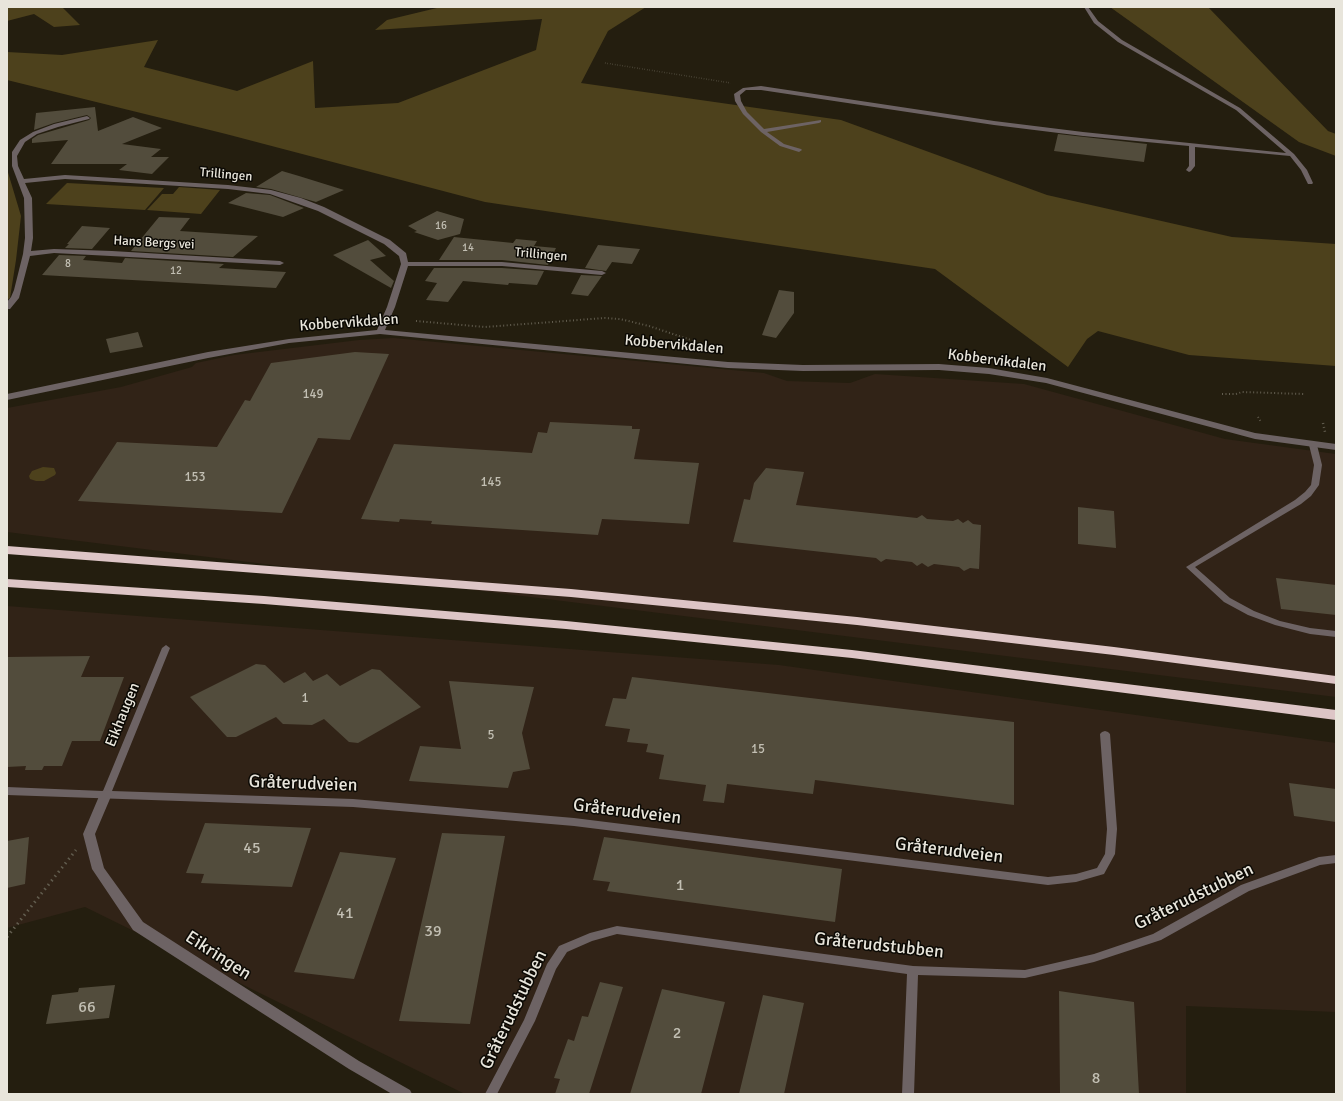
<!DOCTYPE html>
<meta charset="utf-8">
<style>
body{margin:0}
#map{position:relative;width:1343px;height:1101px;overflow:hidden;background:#241e0f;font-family:Signika,sans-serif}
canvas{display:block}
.frame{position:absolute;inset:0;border:8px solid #e8e5db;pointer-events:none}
</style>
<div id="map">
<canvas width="1343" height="1101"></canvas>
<div class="frame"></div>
</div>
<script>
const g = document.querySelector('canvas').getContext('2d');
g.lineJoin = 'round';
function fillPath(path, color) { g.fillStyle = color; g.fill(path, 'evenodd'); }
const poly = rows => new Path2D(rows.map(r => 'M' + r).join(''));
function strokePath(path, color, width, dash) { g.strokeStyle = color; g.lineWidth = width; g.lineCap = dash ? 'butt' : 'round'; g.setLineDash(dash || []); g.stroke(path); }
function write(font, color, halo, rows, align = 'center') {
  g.font = font + ' Signika,sans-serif'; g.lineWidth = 3; g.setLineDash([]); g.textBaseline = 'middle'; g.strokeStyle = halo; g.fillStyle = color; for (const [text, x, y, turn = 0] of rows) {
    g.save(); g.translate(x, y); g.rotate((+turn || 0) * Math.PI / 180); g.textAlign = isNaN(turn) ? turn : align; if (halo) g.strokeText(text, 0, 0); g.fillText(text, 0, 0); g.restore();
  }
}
fillPath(poly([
 [394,338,764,373,787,381,850,383,875,374,1024,384,1225,439,1336,454,1336,697,7,532,7,408,121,387,192,367,196,363,234,355,359,340],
 [7,606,779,665,1336,743,1336,1012,1186,1006,1186,1094,465,1094,85,907,7,928]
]), '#312317');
fillPath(poly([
 [7,7,62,7,80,25,54,27,34,14,7,21],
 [441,7,646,7,608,31,581,83,841,120,1047,195,1232,237,1336,244,1336,366,1189,355,1098,331,1087,339,1068,367,935,269,485,202,226,134,7,80,7,52,62,55,158,40,144,67,237,91,313,61,315,108,398,103,536,50,542,19,375,30,387,20],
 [1110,7,1208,7,1328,131,1336,134,1336,156,1299,142],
 [7,169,21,216,16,260,10,298,7,300],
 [67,183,164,188,145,210,46,204],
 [179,187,220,190,201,214,147,210,162,194,173,194],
 [43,467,54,468,56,473,55,475,44,481,36,481,30,479,29,476,32,471]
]), '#4d411c');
fillPath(poly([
 [95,107,98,131,133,117,162,128,122,144,161,149,151,157,169,157,152,174,119,170,127,164,51,164,68,140,32,143,32,139,38,135,89,120,91,118,87,115,54,123,34,130,36,113],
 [1058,134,1147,144,1144,162,1054,151],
 [282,171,299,176,344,190,316,202,271,189,256,187],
 [246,193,270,195,304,208,283,217,228,203],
 [437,211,464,219,460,234,438,240,414,232,417,231,408,226],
 [159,217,190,218,180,231,258,236,233,257,131,251],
 [82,226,110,228,92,249,65,248,69,244,67,244],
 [454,237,513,243,516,239,537,241,534,246,556,248,548,265,502,260,439,260],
 [368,240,386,256,370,260,394,281,391,288,333,255],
 [598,245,640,249,632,264,612,262,606,271,585,268],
 [59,255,86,256,83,260,122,263,125,258,224,264,219,268,286,272,276,288,42,275],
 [434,268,502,268,544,271,537,285,509,283,508,285,463,281,448,302,426,300,437,283,425,281],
 [581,275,602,276,588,296,571,294],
 [779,290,794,292,794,313,776,338,762,335],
 [138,332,143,347,110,353,106,339],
 [355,352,389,354,350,440,318,438,282,513,78,501,117,442,217,447,245,400,250,401,271,363],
 [550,422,632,426,632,429,640,429,634,459,699,463,689,524,602,519,598,535,431,524,432,521,400,519,399,522,361,519,394,444,532,453,538,432,547,433],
 [766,468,804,472,796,505,917,518,922,515,927,519,953,521,958,519,963,523,968,520,973,524,981,525,979,569,970,568,964,571,959,567,934,564,928,567,922,563,917,566,912,562,886,559,881,562,876,558,733,542,744,499,750,500,754,483],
 [1078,507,1114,511,1116,548,1078,544],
 [1276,578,1336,585,1336,615,1281,609],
 [90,656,81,677,124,677,100,741,72,741,62,766,44,766,42,770,25,770,26,766,7,767,7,657],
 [256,664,265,665,284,683,305,672,313,681,327,674,340,686,372,669,380,670,421,707,358,743,349,742,324,719,312,725,283,724,276,717,236,737,227,737,190,697],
 [632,677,1014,722,1014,805,815,780,813,794,727,784,724,803,703,801,706,785,659,779,664,755,646,752,648,744,627,742,630,729,605,726,613,698,626,699],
 [449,681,534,687,522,733,530,769,513,772,508,788,409,781,420,746,461,749],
 [1289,783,1336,789,1336,822,1294,816],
 [205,823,311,828,292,887,201,883,204,874,186,873],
 [442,833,505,836,470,1024,399,1021],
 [29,837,25,884,7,888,7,841],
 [604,837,842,869,835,922,607,891,610,882,593,880],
 [340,852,396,858,354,979,294,972],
 [600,982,623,987,589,1094,555,1094,560,1079,554,1078,568,1039,574,1041,582,1016,588,1017],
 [115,985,109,1018,46,1024,52,995,78,992,79,988],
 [662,989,725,1002,701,1094,630,1094],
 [1059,991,1134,1002,1139,1094,1060,1094],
 [763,995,804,1003,784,1094,739,1094]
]), '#524c3c');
strokePath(poly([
 [605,63,731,83]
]), '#625d4f', 1.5, [0.5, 2]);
strokePath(poly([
 [416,321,485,327,605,318,620,319,649,326,721,350],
 [1222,394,1236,394,1242,392,1304,394],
 [1258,417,1261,422]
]), '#625d4f', 2, [1, 2.5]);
strokePath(poly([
 [1323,423,1325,432,1324,431]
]), '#625d4f', 2.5, [1, 3]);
strokePath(poly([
 [7,937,76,850]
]), '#625d4f', 3, [1.5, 4]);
fillPath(poly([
 [1084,7,1088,7,1098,21,1122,40,1240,108,1294,154,1307,170,1313,183,1312,184,1308,184,1301,170,1290,156,1195,147,1195,166,1191,171,1189,172,1186,170,1189,166,1189,146,1083,136,994,125,761,90,746,90,740,95,741,101,747,112,764,129,821,120,821,122,819,123,767,132,784,144,801,149,802,150,799,152,780,146,761,132,743,114,735,101,734,94,743,88,761,86,994,121,1083,132,1286,153,1236,110,1118,42,1094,23,1084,7],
 [1310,443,1313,443,1317,445,1322,465,1319,485,1311,496,1301,504,1195,567,1230,598,1254,611,1280,621,1310,628,1336,631,1336,637,1310,634,1275,625,1248,615,1224,602,1186,567,1295,500,1305,492,1311,485,1314,465,1309,445,1310,443],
 [166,645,170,648,112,791,353,799,574,818,1048,877,1076,874,1097,868,1105,854,1107,829,1100,734,1102,732,1105,731,1108,732,1110,734,1117,829,1115,854,1104,874,1076,882,1048,885,574,826,353,807,7,795,7,787,103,791,162,648,166,645],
 [1336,855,1336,863,1320,865,1249,891,1161,940,1094,962,1025,978,918,975,914,1094,902,1094,907,974,617,934,592,941,567,952,556,969,535,1021,497,1094,485,1094,524,1020,547,964,559,946,590,933,617,926,913,966,1025,970,1094,954,1153,934,1241,885,1319,857,1336,855]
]), '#6d6364');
fillPath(poly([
 [87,116,90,118,89,119,58,127,37,134,25,142,17,156,18,166,24,179,65,175,228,185,271,190,301,198,324,207,390,240,406,253,408,262,502,262,602,271,606,273,602,275,502,266,408,266,395,307,385,330,728,362,803,365,939,364,989,368,1047,378,1255,433,1336,444,1336,450,1255,439,1046,383,989,374,939,370,803,371,728,368,380,334,289,343,208,358,7,400,7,394,208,352,289,339,377,330,387,307,401,264,399,256,384,244,318,211,270,194,228,189,65,179,25,183,32,198,33,238,31,251,54,249,112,251,280,261,284,263,280,265,54,253,30,256,19,298,10,309,7,309,7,302,11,297,14,290,23,254,25,238,24,198,12,166,12,152,20,140,33,132,54,124,87,116],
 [106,790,110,791,112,794,95,834,104,868,143,922,359,1061,410,1090,412,1094,392,1094,349,1069,133,930,92,869,83,834,100,794,102,791,106,790]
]), '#6d6364');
fillPath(poly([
 [7,546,571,589,857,617,1114,647,1336,676,1336,684,1114,655,857,625,571,597,7,554,7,546],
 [7,579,264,596,566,621,852,650,1336,710,1336,720,852,658,566,629,264,604,7,587,7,579]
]), '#ddc5c6');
write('11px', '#c2bfb3', null, [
 ["16",441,226],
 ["14",468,248],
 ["8",68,264],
 ["12",176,271]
]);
write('13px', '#e8e5db', '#0b0904', [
 ["Trillingen",226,175,5],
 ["Hans Bergs vei",154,243,3],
 ["Trillingen",541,255,5]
]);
write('13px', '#c2bfb3', null, [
 ["149",313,395],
 ["153",195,478],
 ["145",491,483],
 ["1",305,699],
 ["5",491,736],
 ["15",758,750]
]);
write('15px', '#e8e5db', '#0b0904', [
 ["Kobbervikdalen",349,323,-4],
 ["Kobbervikdalen",674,345,5],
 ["Kobbervikdalen",997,361,7],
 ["Eikhaugen",123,715,-68]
]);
write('16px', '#c2bfb3', null, [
 ["45",252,849],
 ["1",680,886],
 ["41",345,914],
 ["39",433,932],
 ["66",87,1008],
 ["2",677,1034],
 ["8",1096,1079]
]);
write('18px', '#e8e5db', '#0b0904', [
 ["Gråterudveien",303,784,2],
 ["Gråterudveien",627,812,7],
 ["Gråterudveien",949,851,7],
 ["Gråterudstubben",1194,897,-26],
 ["Gråterudstubben",879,946,6],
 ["Eikringen",218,956,33],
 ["Gråterudstubben",514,1010,-64]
]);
</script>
